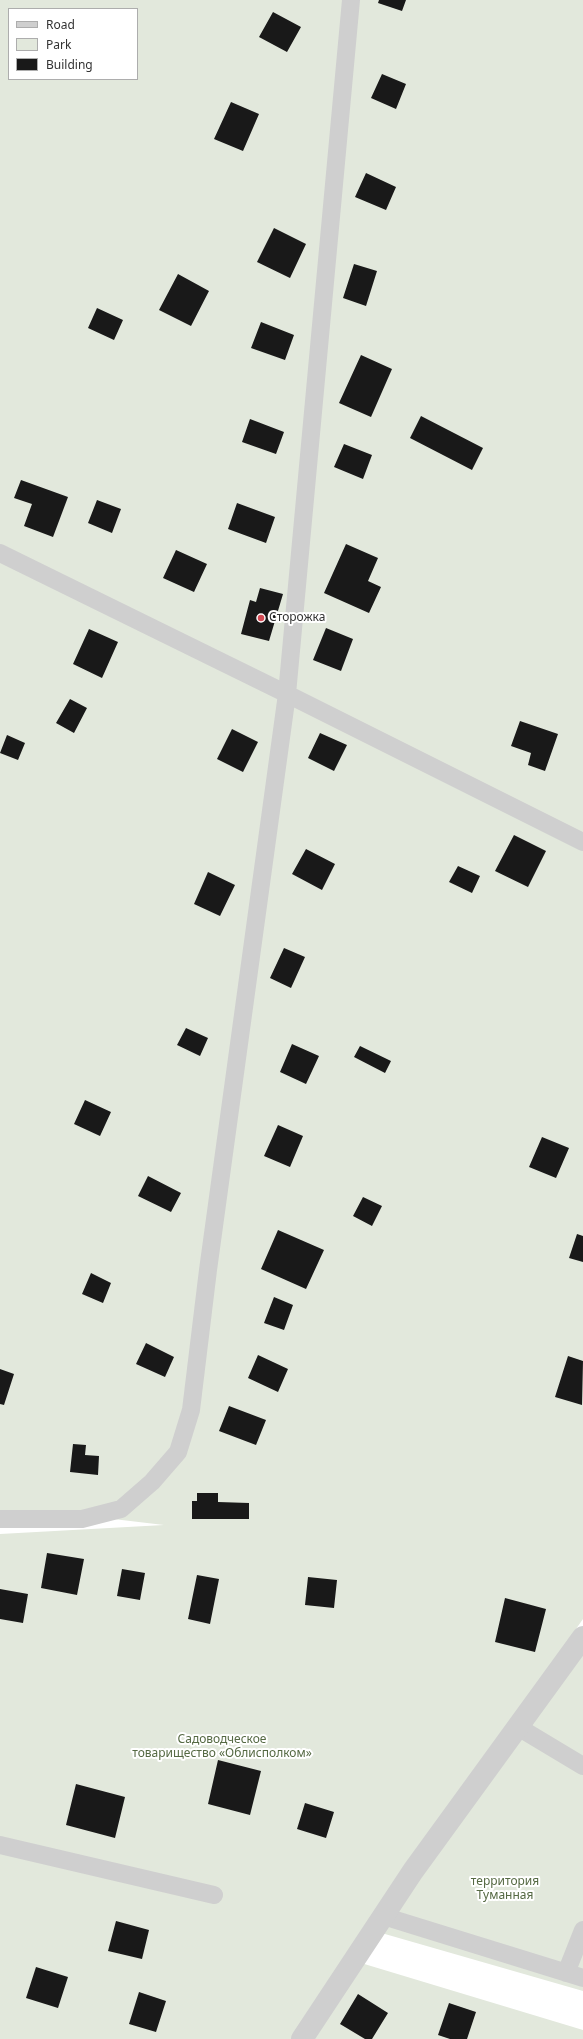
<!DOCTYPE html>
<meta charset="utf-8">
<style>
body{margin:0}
#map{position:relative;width:583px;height:2039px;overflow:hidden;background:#fff;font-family:"Noto Sans",sans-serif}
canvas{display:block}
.legend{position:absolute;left:8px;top:8px;width:130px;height:72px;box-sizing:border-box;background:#fff;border:1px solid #adadad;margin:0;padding:5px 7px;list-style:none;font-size:12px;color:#323232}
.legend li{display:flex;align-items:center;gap:8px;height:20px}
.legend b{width:20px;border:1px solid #adadad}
</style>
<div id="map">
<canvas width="583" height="2039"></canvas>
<ul class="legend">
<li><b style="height:5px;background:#cfcfcf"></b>Road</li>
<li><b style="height:11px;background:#e2e8dc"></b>Park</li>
<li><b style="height:11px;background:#191919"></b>Building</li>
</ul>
</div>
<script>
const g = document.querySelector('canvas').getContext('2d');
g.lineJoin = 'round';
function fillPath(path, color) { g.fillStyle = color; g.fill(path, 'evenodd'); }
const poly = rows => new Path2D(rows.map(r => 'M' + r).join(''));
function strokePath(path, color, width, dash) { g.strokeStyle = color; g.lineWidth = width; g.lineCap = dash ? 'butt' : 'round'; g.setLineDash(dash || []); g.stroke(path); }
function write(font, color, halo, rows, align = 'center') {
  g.font = font + ' "Noto Sans",sans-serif'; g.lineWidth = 4; g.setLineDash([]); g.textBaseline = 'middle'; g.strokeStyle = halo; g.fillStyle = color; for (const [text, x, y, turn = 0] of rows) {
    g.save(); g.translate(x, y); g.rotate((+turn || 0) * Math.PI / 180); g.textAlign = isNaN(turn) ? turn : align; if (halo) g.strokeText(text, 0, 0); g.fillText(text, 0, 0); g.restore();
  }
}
fillPath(poly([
 [0,0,583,0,583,1619,365,1928,291,2039,0,2039,0,1534,164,1525,71,1514,0,1513],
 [9,9,137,9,137,79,9,79],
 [583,1647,583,1991,378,1932],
 [361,1963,583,2030,583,2039,310,2039]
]), '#e2e8dc');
fillPath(poly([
 [379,0,406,0,402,11,378,3],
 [273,12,301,27,287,52,259,37],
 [382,74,406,84,396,109,371,98],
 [231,102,259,114,243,151,214,139],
 [366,173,396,187,386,210,355,197],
 [274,228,306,244,290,278,257,262],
 [354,264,377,271,366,306,343,298],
 [178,274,209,291,191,326,159,310],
 [97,308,123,320,114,340,88,328],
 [261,322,294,335,285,360,251,348],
 [361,355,392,369,371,417,339,403],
 [421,416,483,448,472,470,410,438],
 [250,419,284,432,276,454,242,442],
 [344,444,372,455,363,479,334,467],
 [21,480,68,497,53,537,24,526,32,504,14,498],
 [97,500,121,509,112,533,88,523],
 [237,503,275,517,266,543,228,529],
 [346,544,378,558,368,581,381,587,369,613,324,593],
 [176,550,207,564,194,592,163,578],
 [260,588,283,594,269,641,241,634,250,600,256,602],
 [326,628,353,639,341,671,313,660],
 [89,629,118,642,102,678,73,664],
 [70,699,87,708,74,733,56,723],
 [520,721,558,734,545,771,528,765,531,753,511,746],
 [232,729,258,742,243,772,217,759],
 [320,733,347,745,334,771,308,758],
 [7,735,25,743,18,760,0,753],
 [514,835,546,851,528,887,495,871],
 [306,849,335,864,322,890,292,874],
 [458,866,480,876,472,893,449,882],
 [208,872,235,885,220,916,194,904],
 [284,948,305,957,291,988,270,978],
 [186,1028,208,1038,200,1056,177,1045],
 [292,1044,319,1056,306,1084,280,1072],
 [360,1046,391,1061,385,1073,354,1057],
 [85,1100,111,1112,100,1136,74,1124],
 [278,1125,303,1136,290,1167,264,1156],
 [542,1137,569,1148,556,1178,529,1167],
 [148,1176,181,1193,171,1212,138,1196],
 [363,1197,382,1206,372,1226,353,1216],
 [278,1230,324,1250,306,1289,261,1269],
 [577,1234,583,1236,583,1262,569,1258],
 [91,1273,111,1283,103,1303,82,1294],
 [274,1297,293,1305,284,1330,264,1323],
 [146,1343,174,1357,165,1377,136,1364],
 [258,1355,288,1369,278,1392,248,1378],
 [568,1356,583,1361,582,1405,555,1397],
 [0,1369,14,1374,4,1405,0,1404],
 [229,1406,266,1420,256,1445,219,1431],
 [73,1444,86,1445,85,1455,99,1456,98,1475,70,1472],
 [197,1493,218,1493,218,1502,249,1503,249,1519,192,1519,192,1501,197,1501],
 [47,1553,84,1559,77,1595,41,1588],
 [122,1569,145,1573,140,1600,117,1596],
 [197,1575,219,1579,210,1624,188,1619],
 [308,1577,337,1580,334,1608,305,1605],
 [0,1589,28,1594,23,1623,0,1619],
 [505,1598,546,1609,535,1652,495,1642],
 [218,1760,261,1771,250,1815,208,1804],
 [76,1784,125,1797,115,1838,66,1825],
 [305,1803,334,1812,326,1838,297,1829],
 [116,1921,149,1930,142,1959,108,1951],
 [36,1967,68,1977,58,2008,26,1998],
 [139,1992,166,2001,156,2032,129,2024],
 [358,1994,388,2013,372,2039,365,2039,340,2024],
 [449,2003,476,2012,467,2039,450,2039,438,2035]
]), '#191919');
strokePath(poly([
 [0,553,287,694,583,842],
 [0,1519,82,1519,121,1509,152,1482,178,1452,191,1410,208,1270,287,694,351,0],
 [518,1727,583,1766],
 [0,1845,214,1895],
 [383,1916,583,1978],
 [566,1973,583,1930]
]), '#cfcfcf', 18);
strokePath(poly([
 [302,2039,413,1871,583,1637]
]), '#cfcfcf', 22);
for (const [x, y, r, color] of [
 [261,618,4,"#d34a54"]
]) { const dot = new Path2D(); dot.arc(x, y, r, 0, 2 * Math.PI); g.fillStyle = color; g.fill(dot); strokePath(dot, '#fff', 1.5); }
write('12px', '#323232', '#fff', [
 ["Сторожка",269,618]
], 'left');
write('12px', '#556943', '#fff', [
 ["Садоводческое",222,1740],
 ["товарищество «Облисполком»",222,1754],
 ["территория",505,1882],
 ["Туманная",505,1896]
]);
</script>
